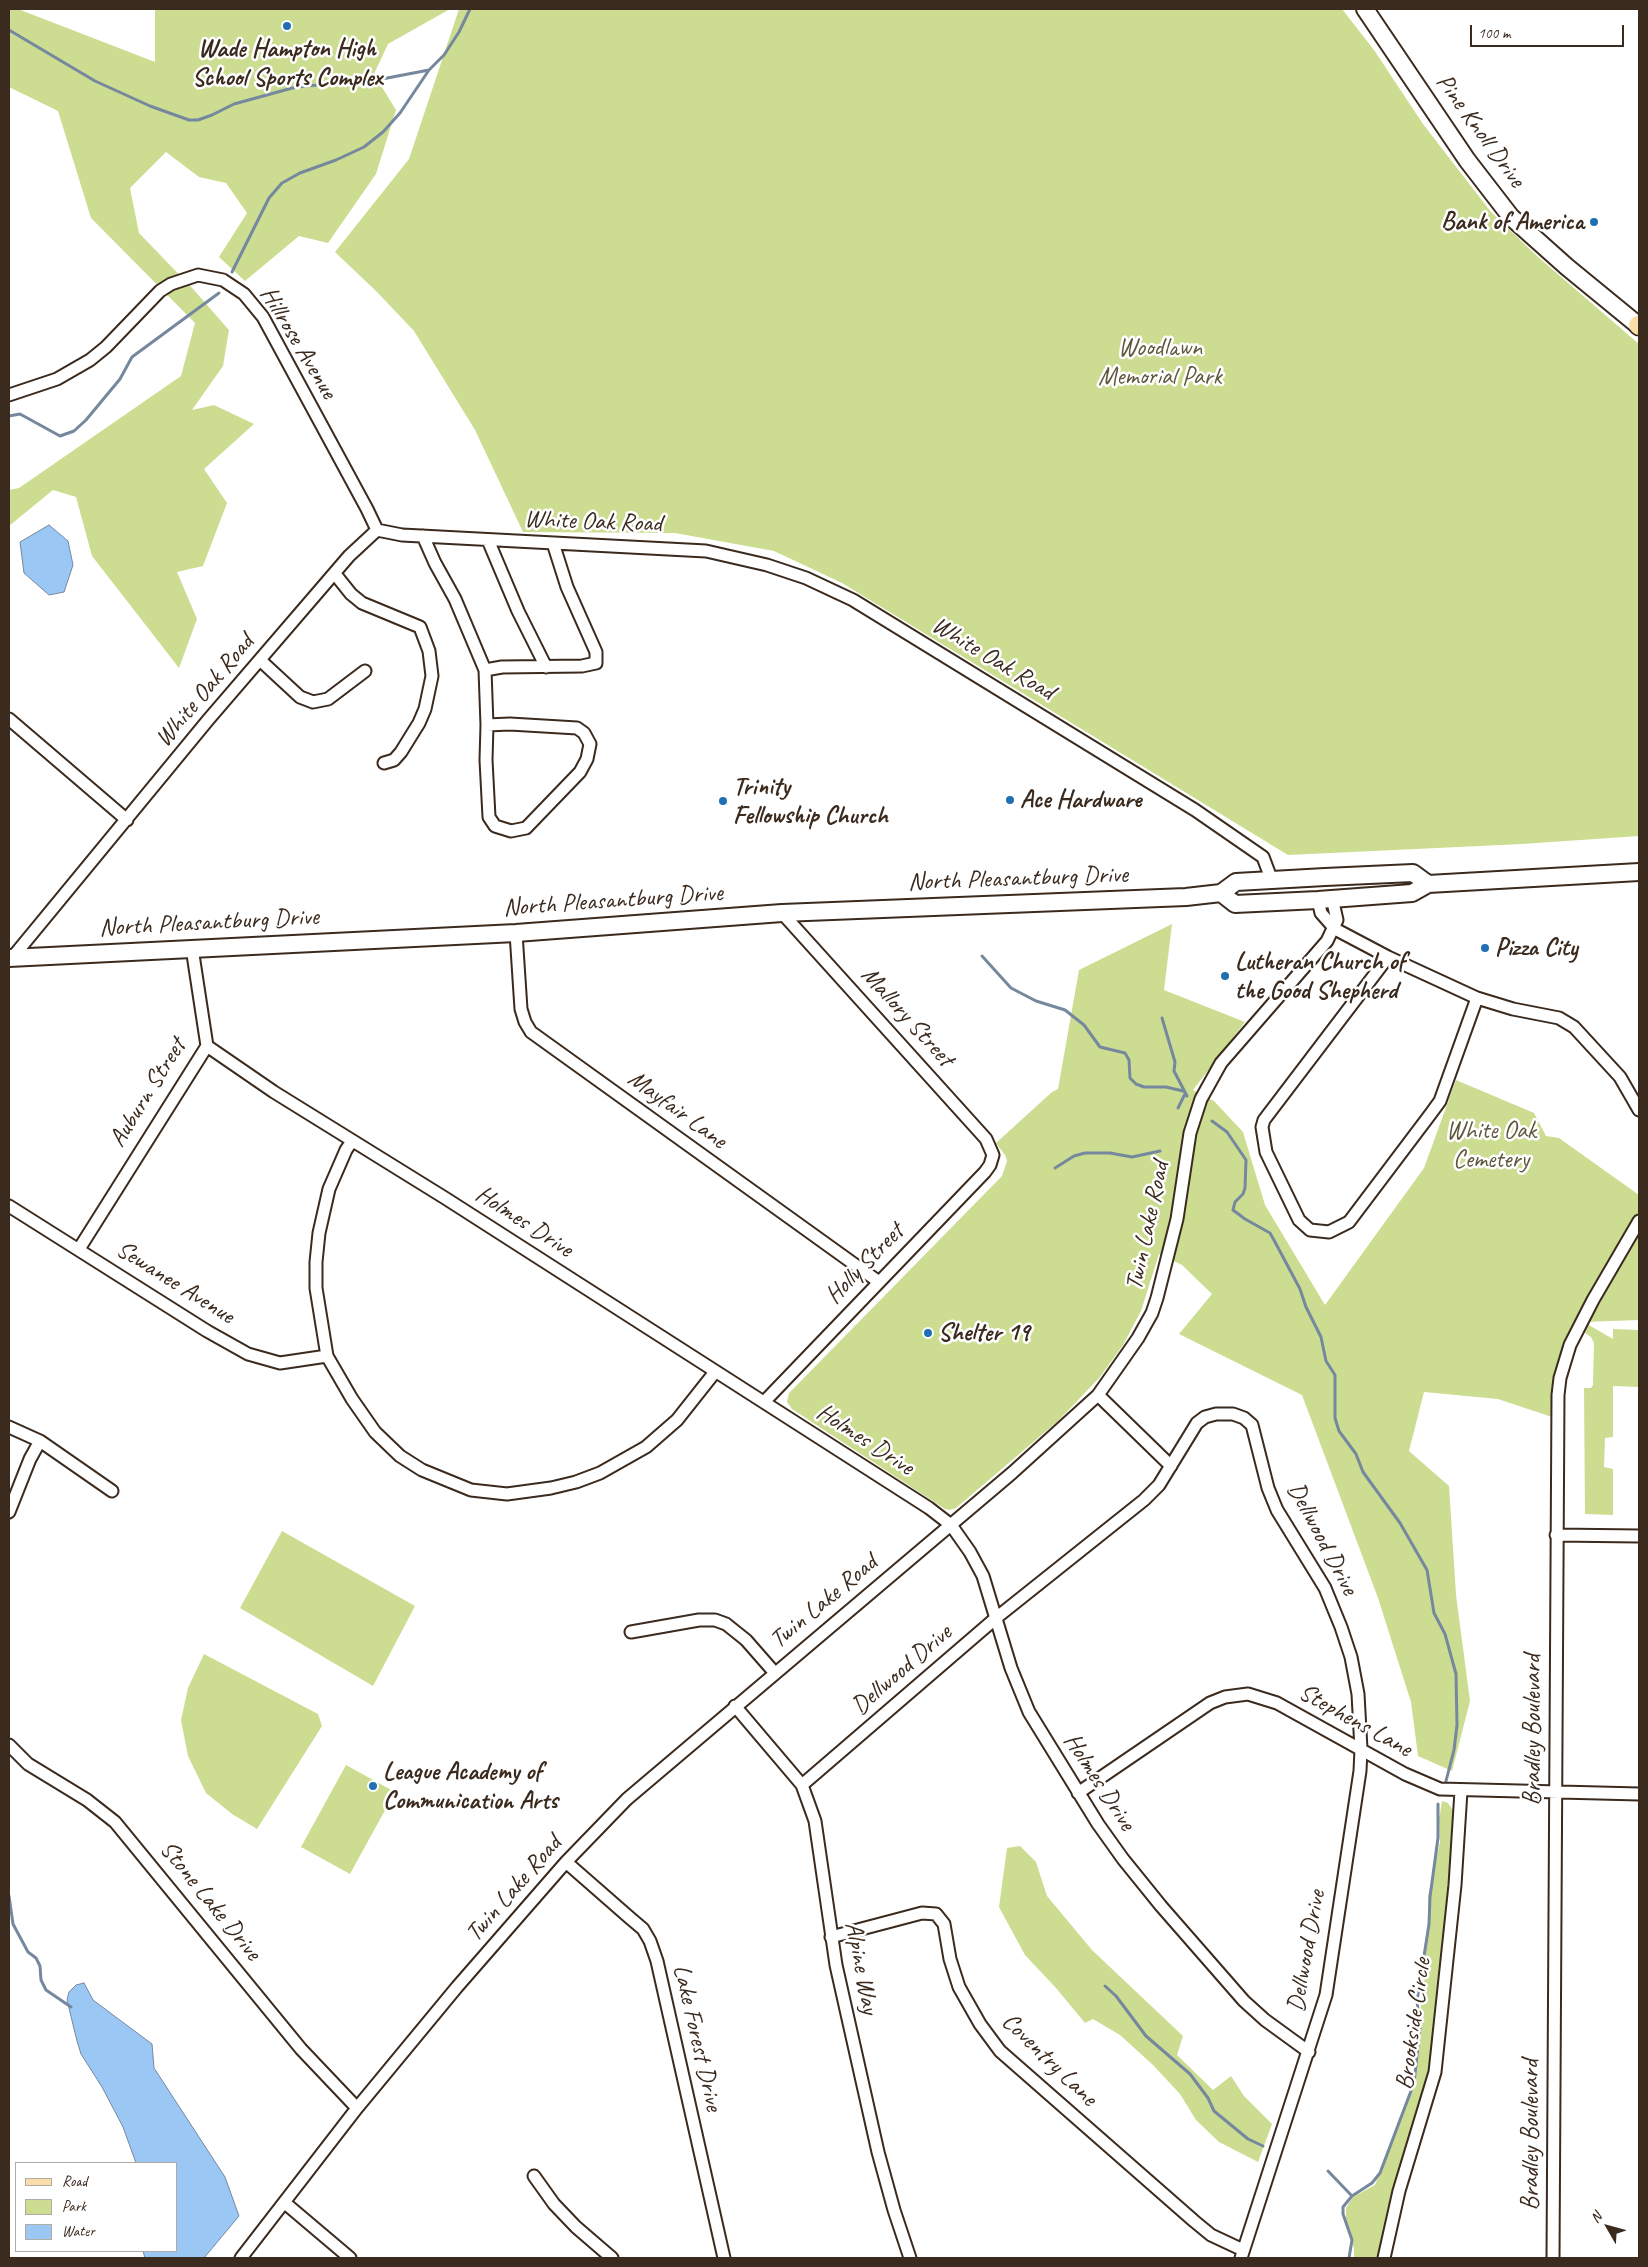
<!DOCTYPE html>
<style>
body{margin:0}
#map{position:relative;width:1648px;height:2267px;overflow:hidden;background:#fff;font-family:Caveat,sans-serif}
canvas{display:block}
.frame{position:absolute;inset:0;border:10px solid #3b2a1e;pointer-events:none}
.legend{position:absolute;left:15px;top:2162px;width:162px;height:90px;box-sizing:border-box;background:#fff;border:1px solid #b1aaa5;margin:0;padding:6px 9px;list-style:none;font-size:15px;color:#3b2a1e}
.legend li{display:flex;align-items:center;gap:10px;height:25px}
.legend b{width:25px;border:1px solid #b1aaa5}
.north{position:absolute;left:1583px;top:2202px;width:50px;height:50px;-webkit-text-stroke:4px #fff;paint-order:stroke;rotate:308deg;font-size:14px;font-weight:700;line-height:20px;text-align:center;color:#3b2a1e}
.north::after{content:'';display:block;margin:auto;width:18px;height:22px;background:#3b2a1e;clip-path:polygon(50% 0,100% 100%,50% 72%,0 100%)}
.scale{position:absolute;left:1470px;top:25px;width:154px;height:22px;box-sizing:border-box;border:2px solid #3b2a1e;border-top:0;padding-left:6px;font-size:15px;line-height:18px;white-space:nowrap;color:#3b2a1e;-webkit-text-stroke:4px #fff;paint-order:stroke}
</style>
<div id="map">
<canvas width="1648" height="2267"></canvas>
<div class="frame"></div>
<ul class="legend">
<li><b style="height:6px;background:#f9deab"></b>Road</li>
<li><b style="height:14px;background:#ccdd91"></b>Park</li>
<li><b style="height:14px;background:#9bc7f4"></b>Water</li>
</ul>
<div class="north">N</div>
<div class="scale">100 m</div>
</div>
<script>
const g = document.querySelector('canvas').getContext('2d');
g.lineJoin = 'round';
function fillPath(path, color) { g.fillStyle = color; g.fill(path, 'evenodd'); }
const poly = rows => new Path2D(rows.map(r => 'M' + r).join(''));
function strokePath(path, color, width, dash) { g.strokeStyle = color; g.lineWidth = width; g.lineCap = dash ? 'butt' : 'round'; g.setLineDash(dash || []); g.stroke(path); }
function write(font, color, halo, rows, align = 'center') {
  g.font = font + ' Caveat,sans-serif'; g.lineWidth = 5; g.setLineDash([]); g.textBaseline = 'middle'; g.strokeStyle = halo; g.fillStyle = color; for (const [text, x, y, turn = 0] of rows) {
    g.save(); g.translate(x, y); g.rotate((+turn || 0) * Math.PI / 180); g.textAlign = isNaN(turn) ? turn : align; if (halo) g.strokeText(text, 0, 0); g.fillText(text, 0, 0); g.restore();
  }
}
fillPath(poly([
 [9,9,18,9,155,62,155,9,450,9,388,44,374,74,396,110,376,174,328,243,299,236,245,281,219,257,247,213,226,183,199,177,166,152,130,188,139,233,193,289,229,330,223,366,192,410,214,405,254,424,204,469,227,503,203,566,177,572,197,619,179,668,92,556,76,497,53,490,9,526,9,490,19,488,181,376,195,323,91,218,58,111,9,87],
 [459,9,1342,9,1374,50,1423,124,1491,212,1538,257,1639,344,1639,836,1522,844,1288,855,842,583,774,551,675,533,523,532,475,430,414,331,377,292,335,252,409,159],
 [1172,924,1164,990,1245,1022,1193,1090,1214,1101,1243,1132,1265,1205,1325,1305,1424,1168,1456,1080,1534,1113,1546,1136,1559,1138,1639,1195,1639,1320,1584,1322,1555,1418,1498,1399,1424,1392,1409,1451,1449,1486,1456,1595,1470,1701,1452,1771,1418,1756,1411,1702,1378,1598,1302,1395,1179,1334,1212,1294,1182,1265,1159,1254,1141,1311,1123,1345,1100,1377,1059,1420,956,1508,950,1510,945,1509,792,1409,787,1402,789,1393,795,1387,1002,1176,1007,1161,1005,1155,996,1143,1052,1092,1058,1089,1079,970],
 [1587,1324,1613,1339,1613,1329,1639,1330,1639,1387,1613,1386,1613,1437,1605,1438,1604,1467,1613,1469,1613,1515,1585,1514,1584,1388,1591,1388,1593,1385,1594,1343,1591,1337,1585,1333],
 [282,1531,415,1606,373,1686,240,1608],
 [204,1654,318,1714,322,1726,257,1829,232,1814,206,1793,188,1756,181,1720,188,1688],
 [346,1765,395,1792,350,1874,301,1847],
 [1442,1801,1448,1803,1452,1809,1455,1815,1455,1828,1432,2062,1426,2092,1379,2258,1354,2258,1354,2249,1346,2219,1346,2208,1353,2197,1375,2185,1412,2090,1424,1977,1422,1966,1428,1930,1428,1896,1440,1842,1439,1820],
 [1020,1846,1036,1862,1047,1896,1092,1950,1183,2036,1177,2055,1213,2090,1231,2076,1244,2096,1272,2124,1258,2162,1219,2142,1196,2120,1180,2094,1153,2065,1120,2035,1093,2019,1085,2023,1056,1988,1025,1955,999,1907,1007,1848]
]), '#ccdd91');
const water = poly([
 [49,525,68,541,73,565,64,592,49,595,24,573,20,542,49,525],
 [84,1983,93,2000,152,2044,154,2068,225,2177,239,2216,204,2258,145,2258,143,2251,176,2251,176,2163,136,2163,123,2127,102,2087,81,2054,77,2041,67,2000,69,1992,76,1985,84,1983]
]);
fillPath(water, '#9bc7f4');
strokePath(water, '#75889e', 1);
strokePath(poly([
 [9,30,95,81,150,106,189,120,198,120,212,115,234,104,296,87,382,79,429,70],
 [232,272,269,198,282,183,300,173,336,160,364,147,383,132,400,113,429,70,444,55,459,32,470,9],
 [9,416,20,414,60,436,74,431,86,420,120,379,132,357,219,293],
 [982,956,1011,988,1036,1001,1065,1010,1084,1025,1100,1047,1125,1053,1129,1060,1130,1078,1136,1084,1144,1087,1166,1087,1183,1091],
 [1162,1018,1175,1062,1174,1071,1187,1096],
 [1178,1108,1185,1094],
 [1212,1121,1227,1132,1246,1160,1245,1188,1243,1194,1235,1202,1233,1210,1245,1219,1270,1233,1275,1242,1300,1289,1306,1307,1321,1337,1326,1361,1335,1375,1335,1418,1339,1431,1356,1454,1363,1472,1400,1523,1427,1570,1434,1613,1445,1634,1456,1674,1457,1725,1454,1750,1446,1781],
 [1055,1168,1074,1156,1085,1153,1110,1153,1132,1157,1160,1151],
 [9,1896,13,1924,28,1952,36,1958,40,1966,41,1980,46,1990,71,2007],
 [1105,1986,1116,1996,1146,2036,1190,2074,1208,2098,1214,2111,1248,2139,1263,2146],
 [1328,2171,1352,2196],
 [1349,2258,1352,2240,1343,2214,1343,2207,1352,2196,1372,2183,1380,2173,1414,2083,1420,2027,1417,2001,1429,1924,1430,1897,1438,1838,1438,1804]
]), '#75889e', 3);
const street = poly([
 [9,395,57,379,90,360,106,347,160,291,171,284,198,275,223,280,244,294,263,317,367,509,377,530],
 [423,536,435,563,455,599,485,670,487,725],
 [488,540,518,611,546,667],
 [335,574,351,594,362,603,420,627,429,651,432,676,425,709,419,723,401,752,394,760,384,763],
 [260,660,300,697,313,702,328,699,365,671],
 [485,670,502,667,582,666,596,663,596,652,567,587,553,543],
 [9,719,127,820],
 [510,724,577,728,584,733,590,744,587,759,580,772,526,828,511,831,495,826,489,817,486,760,487,725,510,724],
 [1318,900,1321,913,1335,929,1388,957,1477,998,1513,1009,1559,1018,1574,1027,1620,1077,1639,1110],
 [516,933,521,1009,525,1022,531,1032,879,1282],
 [1388,957,1264,1120,1262,1127,1266,1152,1299,1220,1310,1230,1329,1232,1349,1222,1432,1112,1440,1101,1477,998],
 [12,958,208,720,349,556,377,530,402,535,706,551,767,565,806,578,853,600,1195,810,1263,857,1272,881],
 [207,1046,274,1092,445,1198,929,1508,951,1525,970,1552,983,1576,1011,1668,1029,1712,1098,1824,1123,1859,1161,1906,1244,2001,1265,2020,1309,2052],
 [352,1141,346,1150,329,1189,319,1233,316,1262,316,1288,327,1356,352,1399,375,1432,400,1456,422,1470,471,1490,507,1494,551,1488,576,1482,600,1473,646,1447,677,1420,715,1372],
 [9,1206,207,1331,248,1354,280,1363,327,1356],
 [79,1249,207,1046,192,948],
 [1098,1395,1171,1466],
 [764,1402,985,1172,990,1165,993,1155,986,1139,782,913],
 [9,1427,40,1441,112,1491],
 [9,1512,30,1459,40,1441],
 [1556,1535,1639,1536],
 [631,1632,699,1620,715,1620,726,1624,746,1640,774,1672],
 [735,1706,802,1785,815,1821,836,1965,878,2152,894,2210,910,2258],
 [9,1745,28,1764,87,1800,115,1822,301,2049,357,2108],
 [802,1785,996,1618,1144,1500,1159,1485,1197,1423,1205,1417,1216,1414,1233,1414,1244,1418,1252,1425,1268,1488,1277,1510,1325,1588,1341,1627,1351,1657,1358,1694,1361,1749,1360,1771,1326,1995,1241,2258],
 [1078,1793,1210,1703,1225,1697,1248,1694,1277,1703,1405,1774,1440,1789,1639,1794],
 [566,1862,630,1918,643,1929,650,1941,657,1961,724,2258],
 [831,1937,922,1913,936,1914,944,1924,950,1959,959,1987,980,2024,1000,2051,1194,2221,1211,2235,1243,2250],
 [534,2176,554,2204,576,2227,612,2258],
 [285,2203,350,2258],
 [241,2258,357,2108,457,1987,566,1862,627,1799,1012,1473,1098,1395,1138,1338,1152,1313,1157,1298,1177,1219,1190,1133,1201,1099,1221,1063,1327,941,1337,920,1332,898],
 [1384,2258,1399,2191,1435,2072,1455,1885,1461,1791],
 [1553,2258,1558,1395,1560,1378,1570,1345,1593,1300,1639,1221]
]);
const secondary = poly([
 [1365,9,1467,160,1511,217,1567,267,1639,326],
 [1221,893,1235,904,1318,900,1412,893,1428,884,1639,872],
 [9,958,516,933,782,913,1186,897,1221,893,1236,882,1325,877,1413,873,1428,884]
]);
const primary = poly([
 [1638,325,1639,326]
]);
strokePath(street, '#3b2a1e', 15);
strokePath(secondary, '#3b2a1e', 20);
strokePath(primary, '#3b2a1e', 21);
strokePath(street, '#fff', 11);
strokePath(secondary, '#fff', 16);
strokePath(primary, '#f9deab', 18);
for (const [x, y, r, color] of [
 [287,26,5,"#1f6fb2"],
 [1594,222,5,"#1f6fb2"],
 [1010,800,5,"#1f6fb2"],
 [723,801,5,"#1f6fb2"],
 [1485,948,5,"#1f6fb2"],
 [1225,976,5,"#1f6fb2"],
 [928,1333,5,"#1f6fb2"],
 [373,1786,5,"#1f6fb2"]
]) { const dot = new Path2D(); dot.arc(x, y, r, 0, 2 * Math.PI); g.fillStyle = color; g.fill(dot); strokePath(dot, '#fff', 2); }
write('bold 25px', '#3b2a1e', '#fff', [
 ["Wade Hampton High",287,49,"center"],
 ["School Sports Complex",287,78,"center"],
 ["Bank of America",1584,222,"right"],
 ["Trinity",733,787],
 ["Fellowship Church",733,816],
 ["Ace Hardware",1020,800],
 ["Pizza City",1495,948],
 ["Lutheran Church of",1235,962],
 ["the Good Shepherd",1235,991],
 ["Shelter 19",938,1333],
 ["League Academy of",383,1772],
 ["Communication Arts",383,1801]
], 'left');
write('25px', '#3b2a1e', '#fff', [
 ["Pine Knoll Drive",1480,131,54],
 ["Hillrose Avenue",298,343,59],
 ["White Oak Road",593,522,2],
 ["White Oak Road",993,659,31],
 ["White Oak Road",205,691,-50],
 ["North Pleasantburg Drive",1018,879,-2],
 ["North Pleasantburg Drive",613,901,-4],
 ["North Pleasantburg Drive",209,923,-3],
 ["Mallory Street",907,1017,48],
 ["Auburn Street",148,1093,-58],
 ["Mayfair Lane",677,1110,36],
 ["Holmes Drive",524,1222,33],
 ["Twin Lake Road",1148,1226,-78],
 ["Holly Street",865,1264,-46],
 ["Sewanee Avenue",175,1283,32],
 ["Holmes Drive",865,1440,33],
 ["Dellwood Drive",1322,1539,62],
 ["Twin Lake Road",824,1602,-40],
 ["Dellwood Drive",902,1670,-41],
 ["Stephens Lane",1355,1721,29],
 ["Bradley Boulevard",1533,1730,-90],
 ["Holmes Drive",1099,1782,57],
 ["Twin Lake Road",514,1889,-49],
 ["Stone Lake Drive",210,1901,51],
 ["Dellwood Drive",1307,1951,-80],
 ["Alpine Way",861,1968,79],
 ["Brookside Circle",1414,2024,-82],
 ["Lake Forest Drive",697,2038,77],
 ["Coventry Lane",1049,2060,44],
 ["Bradley Boulevard",1531,2135,-90]
]);
write('25px', '#5f573b', '#fff', [
 ["Woodlawn",1160,348],
 ["Memorial Park",1160,377],
 ["White Oak",1491,1131],
 ["Cemetery",1491,1160]
]);
</script>
